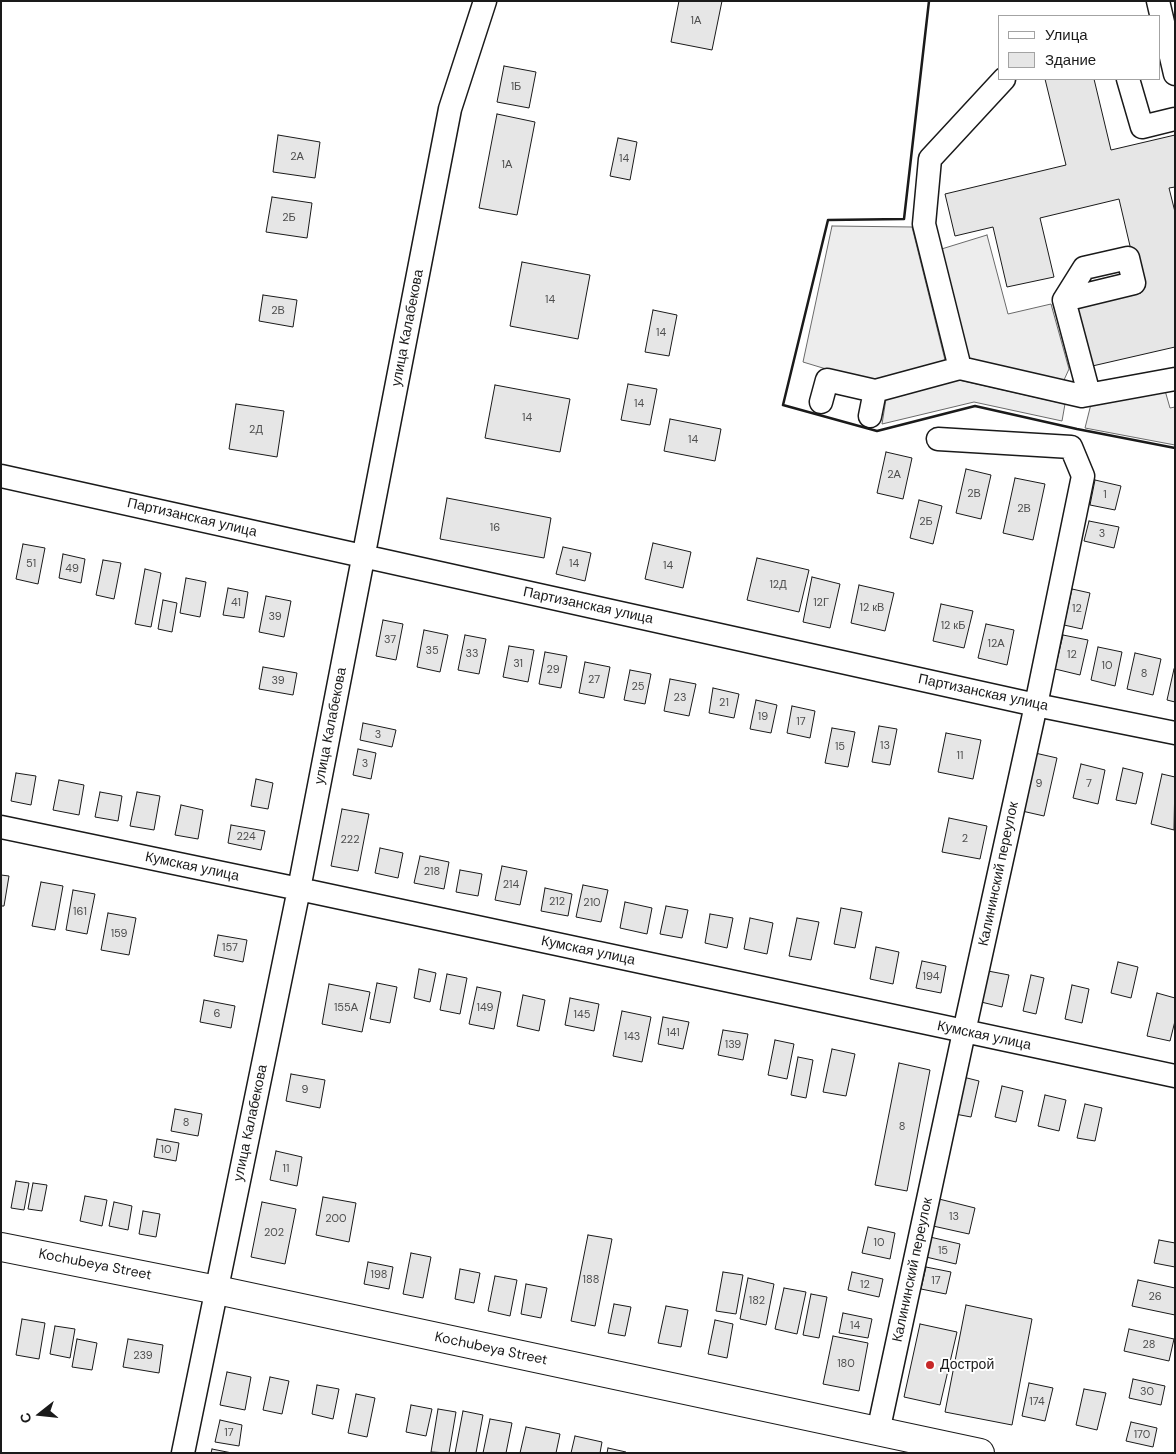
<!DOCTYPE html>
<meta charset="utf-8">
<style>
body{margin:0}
#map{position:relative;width:1176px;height:1454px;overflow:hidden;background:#fff;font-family:"DM Sans",sans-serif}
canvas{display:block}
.frame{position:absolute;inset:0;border:2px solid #1a1a1a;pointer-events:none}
.legend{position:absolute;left:998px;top:15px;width:162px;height:65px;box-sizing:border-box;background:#fff;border:1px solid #a3a3a3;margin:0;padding:6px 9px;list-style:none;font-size:15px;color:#1a1a1a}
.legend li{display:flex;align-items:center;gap:10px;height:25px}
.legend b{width:25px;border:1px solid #a3a3a3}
.north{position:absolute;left:15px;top:1389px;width:50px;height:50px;-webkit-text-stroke:4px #fff;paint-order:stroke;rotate:254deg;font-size:14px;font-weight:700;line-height:20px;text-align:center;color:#1a1a1a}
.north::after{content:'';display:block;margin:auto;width:18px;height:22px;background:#1a1a1a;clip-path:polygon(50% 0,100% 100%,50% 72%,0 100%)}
</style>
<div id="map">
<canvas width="1176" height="1454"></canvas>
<div class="frame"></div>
<ul class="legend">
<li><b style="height:6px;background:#fff"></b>Улица</li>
<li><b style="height:14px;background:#e6e6e6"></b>Здание</li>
</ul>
<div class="north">С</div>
</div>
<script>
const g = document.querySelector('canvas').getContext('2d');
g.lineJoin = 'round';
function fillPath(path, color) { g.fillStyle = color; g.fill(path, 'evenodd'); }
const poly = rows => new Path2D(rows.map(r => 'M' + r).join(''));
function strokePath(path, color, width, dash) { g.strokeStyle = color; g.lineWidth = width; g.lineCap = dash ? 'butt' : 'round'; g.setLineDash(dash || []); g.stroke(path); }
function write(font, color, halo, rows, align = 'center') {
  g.font = font + ' "DM Sans",sans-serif'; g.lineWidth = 4; g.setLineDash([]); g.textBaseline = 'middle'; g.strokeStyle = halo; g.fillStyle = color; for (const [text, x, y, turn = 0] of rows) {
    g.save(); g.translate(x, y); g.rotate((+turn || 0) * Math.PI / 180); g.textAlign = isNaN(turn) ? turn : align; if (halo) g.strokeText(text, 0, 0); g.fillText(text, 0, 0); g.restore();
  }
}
const built = poly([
 [832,226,912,227,946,364,869,382,803,362,832,226],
 [987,235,1008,314,1051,304,1069,369,1064,380,965,363,935,251,987,235],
 [959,380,1065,404,1062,421,974,402,882,424,886,399,959,380],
 [1164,387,1170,408,1175,407,1175,445,1085,428,1091,404,1164,387]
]);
fillPath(built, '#ededed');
strokePath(built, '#6a6a6a', 1);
const building = poly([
 [679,1,722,1,712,50,671,42,679,1],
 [504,66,536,72,529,108,497,102,504,66],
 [1045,79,1094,79,1111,150,1175,135,1175,187,1169,188,1175,212,1175,347,1088,367,1075,308,1141,293,1119,199,1040,218,1054,277,1007,287,993,227,955,236,945,194,1066,165,1045,79],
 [497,114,535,122,517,215,479,208,497,114],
 [278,135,320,142,315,178,273,172,278,135],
 [618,138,637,142,630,180,610,176,618,138],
 [272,197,312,203,307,238,266,232,272,197],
 [522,262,590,275,578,339,510,326,522,262],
 [263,295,297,300,293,327,259,321,263,295],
 [653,310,677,315,669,356,645,352,653,310],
 [628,384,657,389,650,425,621,420,628,384],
 [495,385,570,399,560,452,485,438,495,385],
 [236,404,284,411,277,457,229,449,236,404],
 [670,419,721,429,715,461,664,451,670,419],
 [886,452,912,458,903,499,877,493,886,452],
 [966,469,991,475,981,519,956,513,966,469],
 [1015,478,1045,484,1033,540,1003,533,1015,478],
 [1095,480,1121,486,1115,510,1090,505,1095,480],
 [447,498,551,518,544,558,440,539,447,498],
 [919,500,942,506,933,544,910,538,919,500],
 [1089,521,1119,527,1114,548,1084,541,1089,521],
 [653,543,691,552,683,588,645,579,653,543],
 [23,544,45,548,38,584,16,579,23,544],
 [563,547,591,553,585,581,556,574,563,547],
 [63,554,85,559,81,583,59,578,63,554],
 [757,558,809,570,799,612,747,600,757,558],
 [103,560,121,563,114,599,96,595,103,560],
 [145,569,161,573,151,627,135,624,145,569],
 [812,577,840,584,830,628,803,622,812,577],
 [186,578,206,582,200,617,180,613,186,578],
 [859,585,894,593,885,631,851,623,859,585],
 [228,588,248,592,244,618,223,615,228,588],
 [1072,589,1090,593,1082,629,1064,625,1072,589],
 [266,596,291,601,284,637,259,632,266,596],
 [163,600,177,603,172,632,158,629,163,600],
 [941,604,973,611,964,648,933,641,941,604],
 [383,620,403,624,396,660,376,656,383,620],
 [986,624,1014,630,1007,665,978,658,986,624],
 [424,630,448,635,440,672,417,667,424,630],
 [465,635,486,639,479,674,458,670,465,635],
 [1063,635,1088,640,1080,675,1055,669,1063,635],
 [509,646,534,650,528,682,503,677,509,646],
 [1098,647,1122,652,1115,686,1091,680,1098,647],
 [545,652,567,656,561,688,539,684,545,652],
 [1135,653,1161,659,1153,695,1127,689,1135,653],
 [585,662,610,667,604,698,579,693,585,662],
 [263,667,297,673,293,695,259,689,263,667],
 [1174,669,1175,669,1175,702,1167,700,1174,669],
 [630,670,651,674,645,704,624,700,630,670],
 [670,679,696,684,689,716,664,711,670,679],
 [713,688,739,694,734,718,709,713,713,688],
 [756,700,777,705,771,733,750,729,756,700],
 [792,706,815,711,810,738,787,733,792,706],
 [363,723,396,730,392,747,360,740,363,723],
 [879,726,897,729,890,765,872,762,879,726],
 [832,728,855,732,848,767,825,763,832,728],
 [946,733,981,740,973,779,938,772,946,733],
 [358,749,376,753,371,779,353,775,358,749],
 [1035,753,1057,758,1044,816,1022,811,1035,753],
 [1081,764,1105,770,1098,804,1073,798,1081,764],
 [1123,768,1143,773,1136,804,1116,800,1123,768],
 [16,773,36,776,31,805,11,801,16,773],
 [1162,774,1175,777,1174,830,1151,824,1162,774],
 [256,779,273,783,268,809,251,806,256,779],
 [59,780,84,785,79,815,53,810,59,780],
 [100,792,122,796,118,821,95,817,100,792],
 [137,792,160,796,154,830,130,826,137,792],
 [181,805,203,810,198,839,175,835,181,805],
 [342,809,369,814,358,871,331,866,342,809],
 [949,818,987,826,980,859,942,852,949,818],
 [231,825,265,831,261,850,228,843,231,825],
 [380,848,403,853,398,878,375,873,380,848],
 [420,856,449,862,444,889,414,883,420,856],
 [502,866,527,871,520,905,495,900,502,866],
 [460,870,482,874,478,896,456,892,460,870],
 [1,875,9,876,4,906,1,906,1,875],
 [41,882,63,886,55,930,32,926,41,882],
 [583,885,608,890,601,922,576,917,583,885],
 [545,888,572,894,568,916,541,911,545,888],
 [73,890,95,894,87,934,66,930,73,890],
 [625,902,652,908,647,934,620,928,625,902],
 [666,906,688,910,682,938,660,934,666,906],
 [841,908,862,912,855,948,834,944,841,908],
 [108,913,136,918,129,955,101,950,108,913],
 [710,914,733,918,727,948,705,943,710,914],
 [750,918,773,923,767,954,744,949,750,918],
 [797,918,819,922,811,960,789,956,797,918],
 [218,935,247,940,243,962,214,956,218,935],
 [876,947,899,952,893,984,870,979,876,947],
 [922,961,946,966,941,993,916,988,922,961],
 [1118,962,1138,967,1131,998,1111,993,1118,962],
 [419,969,436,973,430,1002,414,998,419,969],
 [988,971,1009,975,1002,1007,981,1002,988,971],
 [447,974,467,978,460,1014,440,1010,447,974],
 [1031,975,1044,978,1036,1014,1023,1011,1031,975],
 [377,983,397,987,390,1023,370,1019,377,983],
 [329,984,370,992,362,1032,322,1024,329,984],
 [1072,985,1089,989,1082,1023,1065,1019,1072,985],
 [477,987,501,992,494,1029,469,1024,477,987],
 [1157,993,1175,998,1175,1021,1170,1041,1147,1036,1157,993],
 [523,995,545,1000,539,1031,517,1026,523,995],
 [570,998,599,1004,594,1031,565,1025,570,998],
 [204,1000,235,1006,231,1028,200,1022,204,1000],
 [622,1011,651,1017,642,1062,613,1056,622,1011],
 [663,1017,689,1022,683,1049,658,1044,663,1017],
 [723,1030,748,1034,743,1060,718,1055,723,1030],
 [775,1040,794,1044,787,1079,768,1075,775,1040],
 [832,1049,855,1054,846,1096,823,1092,832,1049],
 [798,1057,813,1060,806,1098,791,1095,798,1057],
 [899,1063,930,1070,907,1191,875,1185,899,1063],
 [291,1074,325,1080,320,1108,286,1101,291,1074],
 [963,1077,979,1081,971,1117,955,1114,963,1077],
 [1002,1086,1023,1091,1016,1122,995,1117,1002,1086],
 [1045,1095,1066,1100,1059,1131,1038,1126,1045,1095],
 [1085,1104,1102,1108,1095,1141,1077,1138,1085,1104],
 [175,1109,202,1114,198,1136,171,1131,175,1109],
 [157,1139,179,1143,176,1161,154,1157,157,1139],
 [276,1151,302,1157,297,1186,270,1180,276,1151],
 [16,1181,29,1183,24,1210,11,1208,16,1181],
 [33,1183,47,1185,42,1211,28,1209,33,1183],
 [85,1196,107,1200,102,1226,80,1221,85,1196],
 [323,1197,356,1203,349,1242,316,1235,323,1197],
 [939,1199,975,1208,969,1234,933,1226,939,1199],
 [114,1202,132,1206,128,1230,109,1226,114,1202],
 [262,1202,296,1209,285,1264,251,1257,262,1202],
 [143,1211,160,1214,156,1237,139,1234,143,1211],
 [868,1227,895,1233,890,1259,862,1253,868,1227],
 [588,1235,612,1239,595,1326,571,1321,588,1235],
 [930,1237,960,1244,956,1264,926,1257,930,1237],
 [1159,1240,1175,1243,1175,1267,1154,1263,1159,1240],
 [411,1253,431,1257,423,1298,403,1294,411,1253],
 [368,1262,393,1267,389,1289,364,1284,368,1262],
 [926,1267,951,1272,946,1294,921,1289,926,1267],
 [460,1269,480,1273,474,1303,455,1299,460,1269],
 [723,1272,743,1275,736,1314,716,1311,723,1272],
 [852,1272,883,1279,879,1297,848,1290,852,1272],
 [495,1276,517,1280,510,1316,488,1311,495,1276],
 [748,1278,774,1284,766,1325,740,1319,748,1278],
 [1138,1280,1175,1288,1175,1315,1132,1306,1138,1280],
 [526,1284,547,1288,541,1318,521,1314,526,1284],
 [784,1288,806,1292,797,1334,775,1329,784,1288],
 [811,1294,827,1297,819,1338,803,1335,811,1294],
 [614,1304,631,1307,625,1336,608,1333,614,1304],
 [966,1305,1032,1319,1012,1425,945,1412,966,1305],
 [666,1306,688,1310,681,1347,658,1343,666,1306],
 [843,1313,872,1319,868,1338,839,1333,843,1313],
 [22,1319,45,1323,39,1359,16,1355,22,1319],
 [715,1320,733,1324,727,1358,708,1354,715,1320],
 [920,1324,957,1332,940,1405,904,1397,920,1324],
 [55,1326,75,1329,70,1358,50,1354,55,1326],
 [1129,1329,1174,1339,1169,1361,1124,1351,1129,1329],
 [833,1336,868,1343,859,1391,823,1384,833,1336],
 [77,1339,97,1343,92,1370,72,1367,77,1339],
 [128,1339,163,1345,159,1373,123,1367,128,1339],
 [227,1372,251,1377,245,1410,220,1405,227,1372],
 [270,1377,289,1381,282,1414,263,1410,270,1377],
 [1133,1379,1165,1386,1161,1405,1129,1398,1133,1379],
 [1029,1383,1053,1388,1045,1421,1022,1416,1029,1383],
 [317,1385,339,1389,333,1419,312,1414,317,1385],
 [1084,1389,1106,1393,1097,1430,1076,1425,1084,1389],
 [356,1394,375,1398,367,1437,348,1433,356,1394],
 [411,1405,432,1409,426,1436,406,1432,411,1405],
 [438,1409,456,1412,449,1453,431,1452,438,1409],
 [463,1411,483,1415,476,1453,455,1453,463,1411],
 [490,1419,512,1423,506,1453,483,1453,490,1419],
 [220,1420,242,1425,239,1446,215,1442,220,1420],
 [1131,1422,1157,1428,1153,1447,1126,1441,1131,1422],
 [526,1427,560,1434,556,1453,520,1453,526,1427],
 [575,1436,602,1442,600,1453,571,1453,575,1436],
 [608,1448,626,1452,626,1453,607,1453,608,1448],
 [212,1449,232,1453,211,1453,212,1449]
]);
fillPath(building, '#e6e6e6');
strokePath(building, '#1a1a1a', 1);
const minor = poly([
 [1158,1,1175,74],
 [1004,79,930,159,924,224,960,368,1082,396,1175,379],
 [1128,79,1142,127,1175,119],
 [1064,300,1084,268,1128,258,1134,283,1064,300,1089,394],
 [821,402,827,380,875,391,960,368],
 [870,416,875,391],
 [1,476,1036,705,1175,733],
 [1,827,299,889,1175,1076],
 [878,1432,964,1032,1036,705,1083,476,1071,447,938,439],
 [183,1453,299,889,450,109,485,1]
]);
const major = poly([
 [1,1247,217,1290,980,1453]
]);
strokePath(minor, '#1a1a1a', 25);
strokePath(major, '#1a1a1a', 30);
strokePath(minor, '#fff', 22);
strokePath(major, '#fff', 28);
strokePath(poly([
 [929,1,904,219,828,220,783,405,877,431,975,406,1077,429,1175,448]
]), '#1a1a1a', 2.5);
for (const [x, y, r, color] of [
 [930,1365,5,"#c62828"]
]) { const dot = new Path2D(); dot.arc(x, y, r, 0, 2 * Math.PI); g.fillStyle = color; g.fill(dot); strokePath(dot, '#fff', 2); }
write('11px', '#4d4d4d', null, [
 ["1А",696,21],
 ["1Б",516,87],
 ["2А",297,157],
 ["14",624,159],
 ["1А",507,165],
 ["2Б",289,218],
 ["14",550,300],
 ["2В",278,311],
 ["14",661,333],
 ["14",639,404],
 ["14",527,418],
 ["2Д",256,430],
 ["14",693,440],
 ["2А",894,475],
 ["2В",974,494],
 ["1",1105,495],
 ["2В",1024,509],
 ["2Б",926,522],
 ["16",495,528],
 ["3",1102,534],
 ["51",31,564],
 ["14",574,564],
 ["14",668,566],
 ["49",72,569],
 ["12Д",778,585],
 ["41",236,603],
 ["12Г",821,603],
 ["12 кВ",872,608],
 ["12",1077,609],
 ["39",275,617],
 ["12 кБ",953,626],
 ["37",390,640],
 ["12А",996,644],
 ["35",432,651],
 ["33",472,654],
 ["12",1072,655],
 ["31",518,664],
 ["10",1107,666],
 ["29",553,670],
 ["8",1144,674],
 ["27",594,680],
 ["39",278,681],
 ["25",638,687],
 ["23",680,698],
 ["21",724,703],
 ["19",763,717],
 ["17",801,722],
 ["3",378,735],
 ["13",885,746],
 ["15",840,747],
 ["11",960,756],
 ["3",365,764],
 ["9",1039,784],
 ["7",1089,784],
 ["224",246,837],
 ["2",965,839],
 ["222",350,840],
 ["218",432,872],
 ["214",511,885],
 ["212",557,902],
 ["210",592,903],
 ["161",80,912],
 ["159",119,934],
 ["157",230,948],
 ["194",931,977],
 ["155А",346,1008],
 ["149",485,1008],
 ["6",217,1014],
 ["145",582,1015],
 ["141",673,1033],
 ["143",632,1037],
 ["139",733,1045],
 ["9",305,1090],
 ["8",186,1123],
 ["8",902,1127],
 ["10",166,1150],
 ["11",286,1169],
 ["13",954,1217],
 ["200",336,1219],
 ["202",274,1233],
 ["10",879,1243],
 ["15",943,1251],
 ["198",379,1275],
 ["188",591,1280],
 ["17",936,1281],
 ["12",865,1285],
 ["26",1155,1297],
 ["182",757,1301],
 ["14",855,1326],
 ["28",1149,1345],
 ["239",143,1356],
 ["180",846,1364],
 ["30",1147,1392],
 ["174",1037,1402],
 ["17",229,1433],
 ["170",1142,1435]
]);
write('14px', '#1a1a1a', '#fff', [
 ["улица Калабекова",408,328,-79],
 ["Партизанская улица",192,518,13],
 ["Партизанская улица",588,606,12],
 ["Партизанская улица",983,693,12],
 ["улица Калабекова",331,726,-79],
 ["Кумская улица",192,867,12],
 ["Калининский переулок",999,874,-78],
 ["Кумская улица",588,951,12],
 ["Кумская улица",984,1036,12],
 ["улица Калабекова",251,1123,-78],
 ["Kochubeya Street",95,1265,11],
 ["Калининский переулок",913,1270,-78],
 ["Kochubeya Street",491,1349,12]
]);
write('14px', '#1a1a1a', '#fff', [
 ["Дострой",940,1365]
], 'left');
</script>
